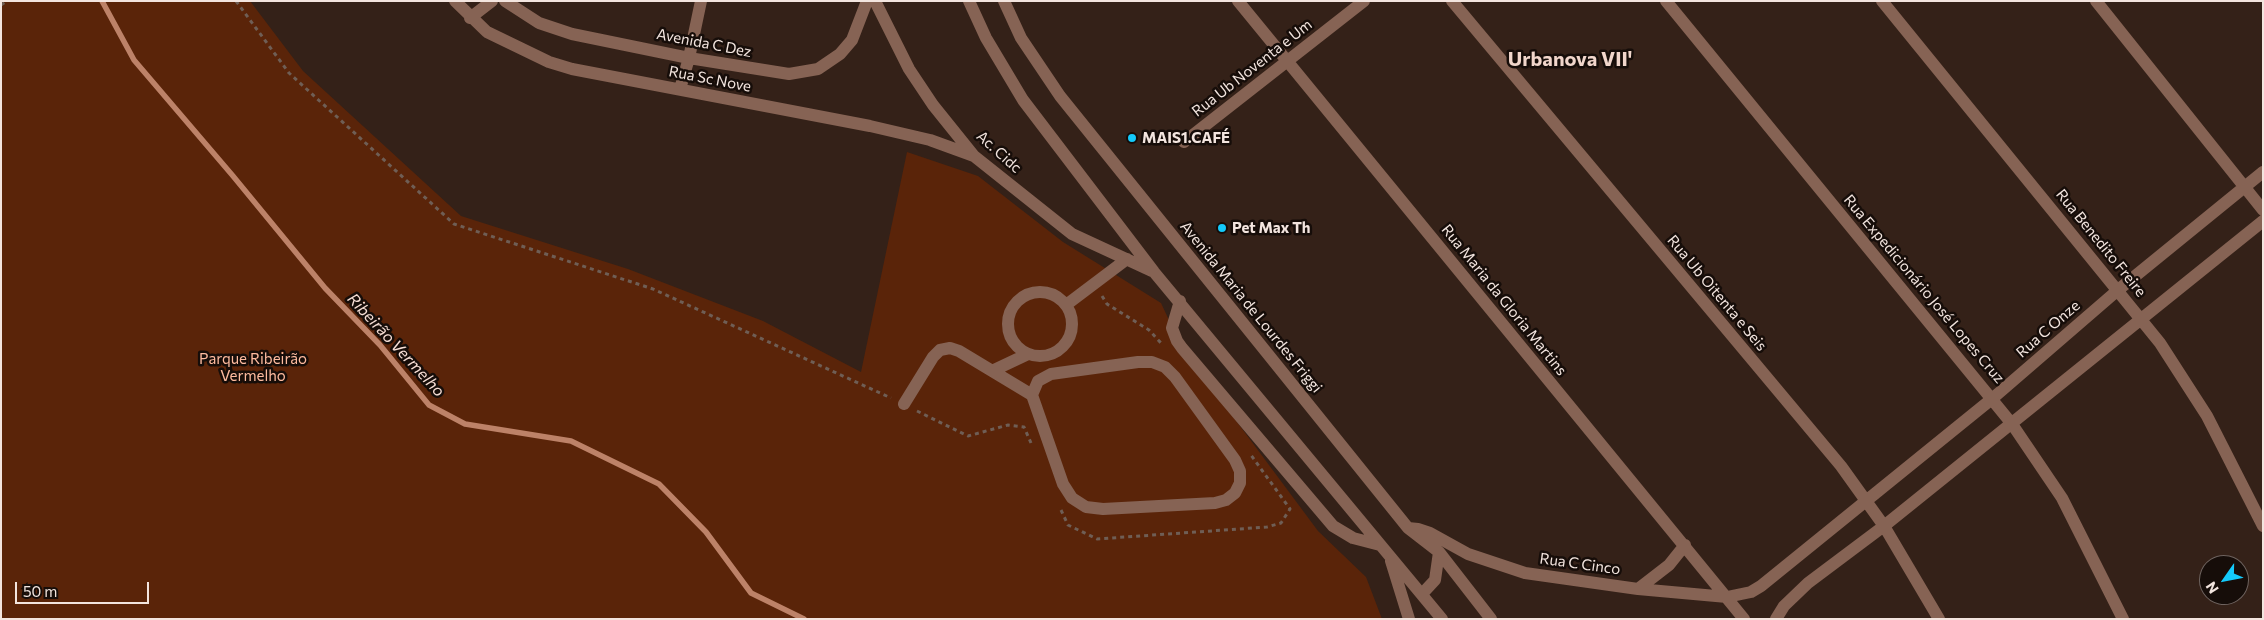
<!DOCTYPE html>
<meta charset="utf-8">
<style>
body{margin:0}
#map{position:relative;width:2264px;height:620px;overflow:hidden;background:#342118;font-family:Commissioner,sans-serif}
canvas{display:block}
.frame{position:absolute;inset:0;border:2px solid #f3e5df;pointer-events:none}
.north{position:absolute;left:2199px;top:555px;width:50px;height:50px;box-sizing:border-box;background:#160d09;border:1px solid #6e635f;border-radius:50%;rotate:237deg;font-size:14px;font-weight:700;line-height:20px;text-align:center;color:#f3e5df}
.north::after{content:'';display:block;margin:auto;width:18px;height:22px;background:#14cafb;clip-path:polygon(50% 0,100% 100%,50% 72%,0 100%)}
.scale{position:absolute;left:15px;top:582px;width:134px;height:22px;box-sizing:border-box;border:2px solid #f3e5df;border-top:0;padding-left:6px;font-size:15px;line-height:18px;white-space:nowrap;color:#f3e5df;-webkit-text-stroke:4px #160d09;paint-order:stroke}
</style>
<div id="map">
<canvas width="2264" height="620"></canvas>
<div class="frame"></div>
<div class="north">N</div>
<div class="scale">50 m</div>
</div>
<script>
const g = document.querySelector('canvas').getContext('2d');
g.lineJoin = 'round';
function fillPath(path, color) { g.fillStyle = color; g.fill(path, 'evenodd'); }
const poly = rows => new Path2D(rows.map(r => 'M' + r).join(''));
function strokePath(path, color, width, dash) { g.strokeStyle = color; g.lineWidth = width; g.lineCap = dash ? 'butt' : 'round'; g.setLineDash(dash || []); g.stroke(path); }
function write(font, color, halo, rows, align = 'center') {
  g.font = font + ' Commissioner,sans-serif'; g.lineWidth = 5; g.setLineDash([]); g.textBaseline = 'middle'; g.strokeStyle = halo; g.fillStyle = color; for (const [text, x, y, turn = 0] of rows) {
    g.save(); g.translate(x, y); g.rotate((+turn || 0) * Math.PI / 180); g.textAlign = isNaN(turn) ? turn : align; if (halo) g.strokeText(text, 0, 0); g.fillText(text, 0, 0); g.restore();
  }
}
fillPath(poly([
 [1,1,250,1,303,71,461,216,628,269,763,321,861,372,907,152,978,176,1063,242,1161,303,1182,348,1318,531,1366,577,1382,619,1,619]
]), '#5a2409');
strokePath(poly([
 [102,1,134,60,233,176,325,288,380,345,429,405,465,424,571,441,659,484,706,532,751,593,804,619]
]), '#bd8268', 5.5);
strokePath(poly([
 [236,1,289,73,454,224,653,289,891,398],
 [1,5,7,1],
 [1102,296,1107,304,1149,330,1161,343],
 [917,411,968,436,1008,425,1024,427,1031,443],
 [1061,510,1068,525,1097,539,1267,527,1281,523,1290,509,1251,455]
]), '#6f5e55', 3, [4, 4]);
strokePath(poly([
 [455,1,487,32,549,62,572,69,870,126,930,140,974,156],
 [505,1,539,23,572,34,689,58,789,74,818,69,840,54,852,40,867,1],
 [875,1,909,69,933,105,974,156,1072,234,1152,271],
 [969,1,986,38,1023,100,1154,272,1442,619],
 [1004,1,1021,38,1060,96,1408,528,1439,552,1491,619],
 [1238,1,1744,619],
 [1452,1,1841,466,1884,526,1939,619],
 [1666,1,2012,424,2062,498,2123,619],
 [1882,1,2160,343,2207,416,2263,526],
 [2096,1,2263,210],
 [470,18,492,1],
 [680,89,689,58,701,1],
 [1184,142,1364,1],
 '1008 324a32 32 0 1 1 64 0a32 32 0 1 1-64 0Z',
 [1180,301,1172,328,1177,341,1182,348,1333,526,1353,538,1380,545],
 [1066,305,1127,259],
 [992,371,1028,354],
 [904,404,933,357,940,350,950,348,959,351,1032,395,1063,484,1072,498,1086,507,1103,509,1215,503,1226,500,1235,493,1240,483,1240,471,1235,460,1175,377,1165,367,1152,362,1138,362,1051,374,1038,381,1032,395],
 [1408,528,1418,529,1430,533,1468,554,1525,573,1638,589,1727,597,1751,592,1761,586,1993,398,2118,290,2263,172],
 [1391,561,1409,619],
 [1638,589,1669,565,1685,545],
 [1422,594,1435,580,1439,552],
 [1776,619,1784,606,1808,583,1884,526,2263,221]
]), '#866354', 12);
for (const [x, y, r, color] of [
 [1132,138,5,"#14cafb"],
 [1222,228,5,"#14cafb"]
]) { const dot = new Path2D(); dot.arc(x, y, r, 0, 2 * Math.PI); g.fillStyle = color; g.fill(dot); strokePath(dot, '#160d09', 2); }
write('15px', '#f3e5df', '#160d09', [
 ["Avenida C Dez",704,43,11],
 ["Rua Ub Noventa e Um",1252,68,-38],
 ["Rua Sc Nove",710,79,11],
 ["Ac. Cidc",999,152,42],
 ["Rua Benedito Freire",2101,243,51],
 ["Rua Expedicionário José Lopes Cruz",1924,289,50],
 ["Rua Ub Oitenta e Seis",1717,293,50],
 ["Rua Maria da Gloria Martins",1504,300,51],
 ["Avenida Maria de Lourdes Friggi",1251,307,51],
 ["Rua C Onze",2048,329,-41],
 ["Rua C Cinco",1580,564,8]
]);
write('bold 15px', '#f3e5df', '#160d09', [
 ["MAIS1.CAFÉ",1142,138],
 ["Pet Max Th",1232,228]
], 'left');
write('15px', '#febb9f', '#160d09', [
 ["Parque Ribeirão",253,359],
 ["Vermelho",253,376]
]);
write('italic 16px', '#f6ded5', '#160d09', [
 ["Ribeirão Vermelho",396,345,47]
]);
write('bold 20px', '#f1d6cb', '#160d09', [
 ["Urbanova VII'",1570,59]
]);
</script>
